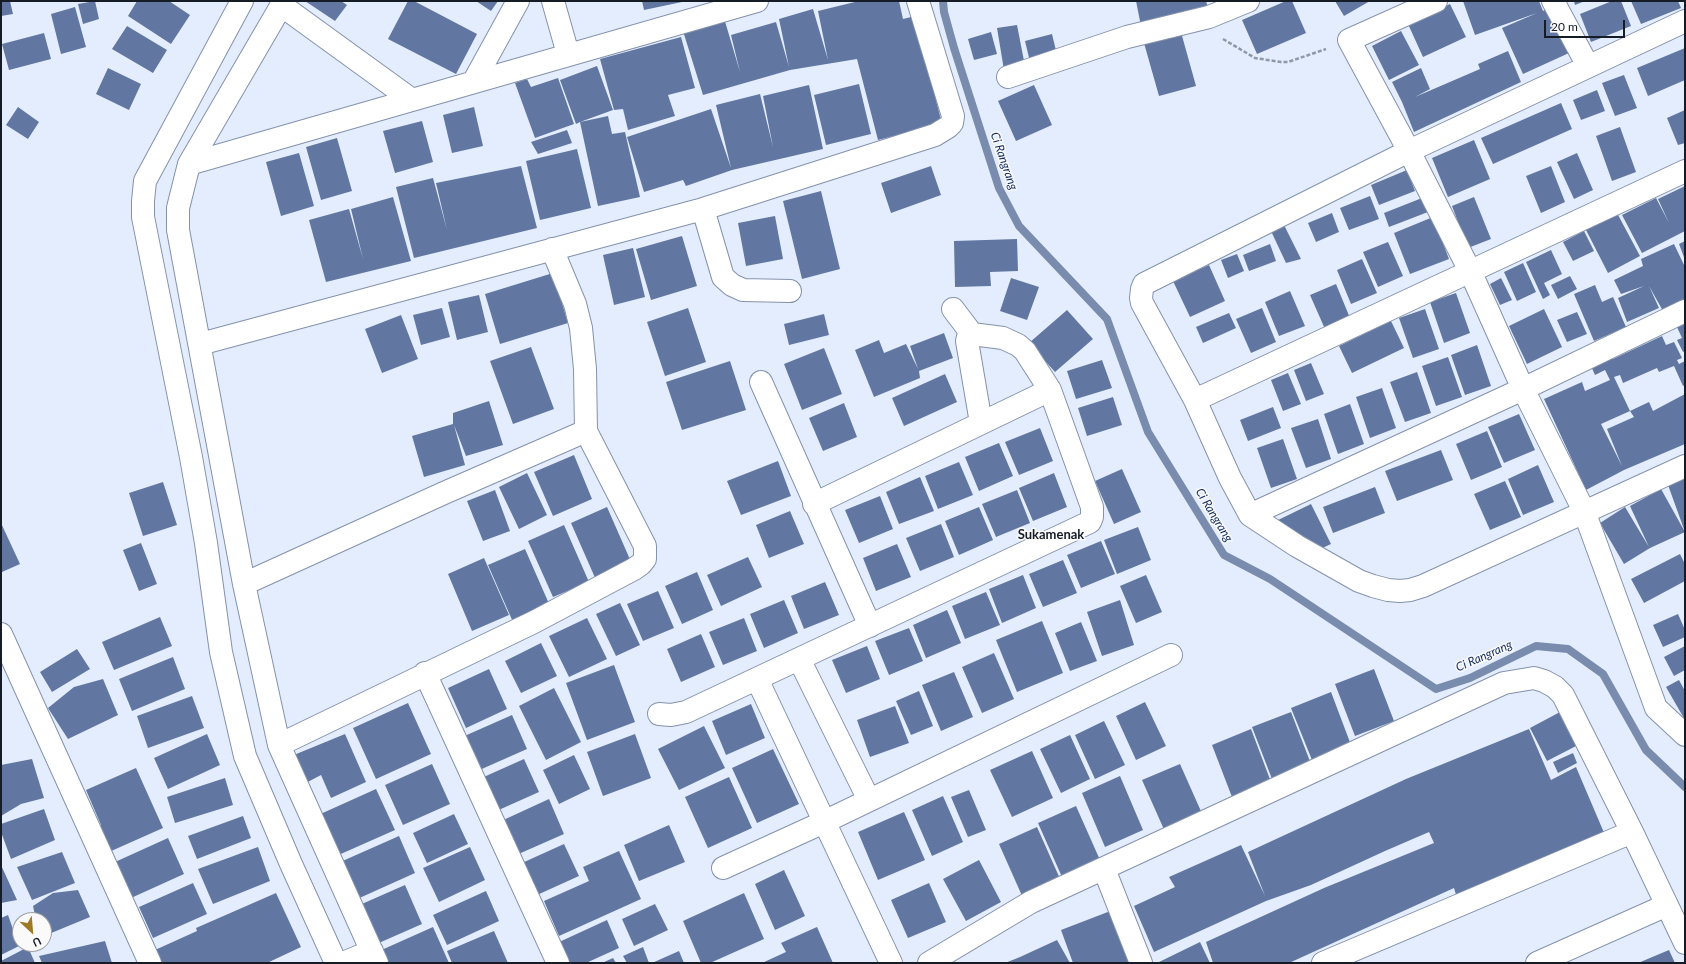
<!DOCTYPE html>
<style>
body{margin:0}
#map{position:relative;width:1686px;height:964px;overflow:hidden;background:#e3edfe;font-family:Lato,sans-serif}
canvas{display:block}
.frame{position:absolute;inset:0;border:2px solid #161c26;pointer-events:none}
.north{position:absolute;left:12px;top:912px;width:40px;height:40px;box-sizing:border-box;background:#fafafa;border:1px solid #9fa1a5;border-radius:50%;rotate:154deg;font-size:11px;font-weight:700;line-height:16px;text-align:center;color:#161c26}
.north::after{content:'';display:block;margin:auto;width:14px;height:18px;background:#9f7926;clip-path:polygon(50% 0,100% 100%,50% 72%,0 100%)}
.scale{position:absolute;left:1544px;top:20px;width:81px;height:18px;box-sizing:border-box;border:2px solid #161c26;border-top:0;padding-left:5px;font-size:12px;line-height:14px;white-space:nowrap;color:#161c26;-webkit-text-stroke:3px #fafafa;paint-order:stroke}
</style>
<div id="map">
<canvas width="1686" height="964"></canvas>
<div class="frame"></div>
<div class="north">U</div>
<div class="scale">20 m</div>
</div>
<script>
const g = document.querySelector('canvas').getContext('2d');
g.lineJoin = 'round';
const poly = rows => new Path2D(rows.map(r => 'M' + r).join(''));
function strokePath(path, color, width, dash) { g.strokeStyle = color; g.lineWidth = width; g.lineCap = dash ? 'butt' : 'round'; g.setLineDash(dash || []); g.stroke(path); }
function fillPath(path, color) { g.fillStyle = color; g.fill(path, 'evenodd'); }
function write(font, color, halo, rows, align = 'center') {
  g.font = font + ' Lato,sans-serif'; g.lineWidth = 3; g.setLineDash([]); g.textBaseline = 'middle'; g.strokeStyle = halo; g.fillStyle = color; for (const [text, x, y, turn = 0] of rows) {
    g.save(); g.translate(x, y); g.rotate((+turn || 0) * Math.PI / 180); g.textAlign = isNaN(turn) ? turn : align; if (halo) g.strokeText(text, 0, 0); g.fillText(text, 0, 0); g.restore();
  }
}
strokePath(poly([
 [943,1,944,12,954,48,999,188,1019,226,1107,319,1148,432,1224,555,1270,579,1436,689,1470,678,1536,646,1568,649,1603,674,1646,750,1685,787]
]), '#798cae', 8);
fillPath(poly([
 [1,1,10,1,13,14,1,16],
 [95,1,99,19,83,24,78,4],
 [137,1,169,1,190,15,171,44,128,16],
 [305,1,341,1,347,5,335,21],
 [408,1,414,1,477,34,456,74,388,39],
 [476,1,498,1,491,11],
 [642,1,681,1,682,2,644,10],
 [859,1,899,1,903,19,915,16,942,124,878,140,857,59,790,70,703,95,683,31,724,18,740,72,731,35,776,22,789,67,779,19,813,9,828,60,818,11],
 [1136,1,1206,1,1209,11,1141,26],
 [1286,1,1292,1,1306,33,1257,54,1242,20],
 [1335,1,1370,1,1344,16],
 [1463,1,1539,1,1543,11,1549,7,1569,53,1523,74,1502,28,1537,13,1475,35],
 [1574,1,1585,1,1575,5],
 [1612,1,1621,1,1631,26,1591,42,1580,14],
 [1631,1,1678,1,1681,8,1641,24],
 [1450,4,1466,37,1423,57,1408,24],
 [75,7,86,47,61,54,51,14],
 [1017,25,1025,66,1004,70,997,28],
 [1179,25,1196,86,1159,96,1142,36],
 [127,26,167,50,153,73,112,49],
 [1401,31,1419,65,1389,80,1372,46],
 [991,32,997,54,974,60,968,39],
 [44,33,51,59,9,70,2,44],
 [1052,34,1058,59,1031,66,1025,41],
 [681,37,695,88,668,95,675,116,628,130,623,109,614,110,600,59],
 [1685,48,1685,80,1648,96,1637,68],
 [1508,51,1521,82,1414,132,1402,102,1392,82,1421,68,1430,89,1415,97,1480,69,1478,64],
 [597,66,613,110,580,122,608,116,612,134,625,132,640,197,598,206,580,122,576,124,560,80],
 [108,68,141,84,129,110,96,94],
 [1624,75,1637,108,1615,116,1602,83],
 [558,78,574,124,535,138,515,83,527,79,531,87],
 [859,84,871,134,826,145,814,95],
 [809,85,823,149,732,170,686,186,683,180,644,192,627,137,711,109,731,168,716,105,760,94,773,147,763,96],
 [1034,85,1052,125,1016,141,998,101],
 [1597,90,1605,111,1581,120,1573,100],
 [1561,103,1572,129,1493,164,1481,138],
 [18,107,39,122,28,139,6,125],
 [474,107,483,146,452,153,443,115],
 [1685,110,1685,143,1678,145,1667,118],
 [422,121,433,162,395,173,383,131],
 [1620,127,1636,172,1612,181,1596,136],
 [567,130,572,143,538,154,531,142],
 [337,138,352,191,321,200,306,147],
 [1474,140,1490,179,1448,197,1432,158],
 [577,149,591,208,540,220,526,161],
 [299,153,314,206,281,216,266,162],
 [1577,153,1593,190,1574,199,1557,162],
 [521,166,537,228,414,258,396,187,433,178,447,230,436,183],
 [931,166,941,195,891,213,881,183],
 [1551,166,1565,202,1541,213,1526,176],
 [1407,170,1415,191,1379,205,1371,185],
 [1685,186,1685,231,1642,253,1622,215,1656,198,1669,223,1658,199],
 [821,191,840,269,802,279,783,201],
 [1370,196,1379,219,1349,230,1340,208],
 [393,197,411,261,326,282,309,220,349,209,363,259,351,209],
 [1474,197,1491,239,1468,248,1452,206],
 [1422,198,1428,212,1389,227,1384,213],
 [1332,213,1339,232,1316,242,1308,223],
 [1617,213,1640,256,1608,273,1586,230],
 [775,216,783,259,746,266,738,223],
 [1433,217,1449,259,1410,274,1394,233],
 [1284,225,1301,259,1286,263,1271,231],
 [1584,231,1594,251,1573,261,1563,242],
 [682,236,697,286,651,300,636,249],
 [1017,239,1018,271,990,272,991,286,955,287,954,241],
 [1685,241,1685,260,1679,244],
 [1388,242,1403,276,1378,287,1363,252],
 [1270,244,1276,261,1249,271,1243,255],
 [1674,244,1685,267,1685,301,1663,311,1649,286,1659,308,1627,322,1618,298,1644,286,1621,294,1614,280,1643,266,1641,259],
 [633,248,645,297,614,305,603,255],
 [1551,250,1562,274,1544,283,1550,295,1543,299,1526,262],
 [1237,254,1244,271,1228,278,1221,260],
 [1362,259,1377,293,1351,304,1337,270],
 [1523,263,1536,292,1517,301,1504,272],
 [1209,265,1225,301,1190,317,1173,281],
 [553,273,568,323,500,344,485,294],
 [1570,276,1577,289,1558,299,1551,285],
 [1011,278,1039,287,1027,320,1000,311],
 [1501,278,1512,300,1500,305,1490,284],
 [1336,284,1350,318,1325,329,1310,295],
 [1595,285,1602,302,1613,297,1626,327,1594,341,1574,294],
 [1290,291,1305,326,1279,336,1265,302],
 [1456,293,1470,333,1444,343,1430,302],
 [479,295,488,332,457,340,448,302],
 [442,308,450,337,421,345,413,315],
 [688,308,706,362,665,376,647,322],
 [1262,308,1276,342,1251,353,1236,319],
 [1425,309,1439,349,1413,358,1399,318],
 [1544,309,1562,347,1527,364,1509,326],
 [1067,310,1093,339,1055,372,1029,343],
 [1577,312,1587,334,1567,342,1557,320],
 [1229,313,1236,328,1203,343,1196,327],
 [824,314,829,335,789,345,784,324],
 [401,315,418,359,382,373,365,329],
 [1391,321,1404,348,1352,373,1339,346],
 [1685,323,1685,351,1683,352,1677,340,1682,338,1677,327],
 [944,333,953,358,919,371,920,378,874,397,855,350,879,340,884,353,906,344,918,369,910,346],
 [1662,336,1666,345,1674,342,1682,358,1677,360,1679,364,1685,361,1685,385,1683,386,1674,366,1659,372,1657,368,1623,383,1620,375,1614,377,1630,411,1601,424,1622,466,1607,429,1634,417,1630,411,1649,402,1653,411,1685,394,1685,444,1624,470,1586,490,1544,399,1582,382,1585,391,1610,380,1605,370,1595,375,1591,366,1611,356,1613,359],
 [1477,345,1491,386,1465,395,1451,355],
 [531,347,554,409,513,424,490,361],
 [824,348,842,394,802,410,784,364],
 [1448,357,1462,397,1436,406,1422,366],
 [1102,360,1112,388,1076,399,1067,371],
 [730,361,746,410,682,430,666,382],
 [1311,363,1324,394,1306,401,1294,370],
 [1417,372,1431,413,1405,422,1390,382],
 [1288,373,1301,404,1283,411,1271,380],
 [945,374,957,402,904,426,892,398],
 [1382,388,1396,428,1370,438,1356,397],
 [1113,397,1122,425,1087,436,1078,408],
 [489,401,503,445,466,456,454,425,465,465,424,477,412,436,453,424,453,413],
 [844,403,857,437,823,451,809,418],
 [1350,404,1364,444,1338,454,1324,414],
 [1273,407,1281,428,1248,441,1240,420],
 [1519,414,1535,450,1504,463,1488,427],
 [1318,419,1331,459,1306,468,1291,428],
 [1040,428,1053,461,1019,475,1005,442],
 [1487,431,1502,467,1471,480,1456,444],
 [1283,439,1297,479,1271,488,1257,448],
 [999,443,1013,476,979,491,965,457],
 [1441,450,1453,480,1397,501,1385,471],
 [574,455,592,499,553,516,534,472],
 [778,461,791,496,741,515,727,481],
 [959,462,973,495,938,509,925,476],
 [1538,465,1554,502,1523,515,1508,479],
 [1122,469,1141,512,1114,524,1095,481],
 [527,473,547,515,519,529,499,487],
 [1054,473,1067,507,1033,521,1019,488],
 [920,477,934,511,899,524,886,492],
 [1685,477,1685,532,1668,485],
 [1505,481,1521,517,1490,530,1474,494],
 [163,482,177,525,143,536,129,493],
 [1375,487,1385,513,1333,533,1323,507],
 [1661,489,1685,532,1650,548,1624,564,1600,523,1625,507,1649,547,1630,506],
 [495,490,510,531,483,541,467,501],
 [1017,490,1030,523,996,537,982,504],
 [880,496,893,529,859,543,845,510],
 [1311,504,1331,544,1316,551,1272,523],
 [607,507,632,564,596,580,571,523],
 [979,507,993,540,959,555,945,521],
 [790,511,804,544,769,558,756,525],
 [1,523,20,564,2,572,1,570],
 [941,524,954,557,920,571,906,538],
 [564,525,589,582,553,597,528,541],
 [1138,527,1151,560,1117,574,1104,540],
 [1101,541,1115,574,1081,588,1067,555],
 [141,543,157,584,139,591,123,550],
 [897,544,911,577,876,591,863,558],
 [525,549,550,606,513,622,488,565],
 [1680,554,1685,564,1685,581,1644,603,1631,579],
 [748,557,762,587,721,606,707,575],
 [484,558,509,615,472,631,448,574],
 [1063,560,1077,593,1043,607,1029,574],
 [697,572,713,610,682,624,665,586],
 [1023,575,1036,608,1002,623,989,589],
 [1146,575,1162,612,1136,623,1120,586],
 [825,582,839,615,804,629,791,596],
 [658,591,674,628,643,641,627,604],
 [986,592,1000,625,965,639,952,606],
 [784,600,798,633,764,648,750,614],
 [1120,600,1134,645,1102,656,1087,612],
 [620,603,640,645,616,656,596,614],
 [947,610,961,643,926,658,913,625],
 [1678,614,1685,630,1685,637,1663,647,1653,625],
 [160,617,172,646,114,670,102,642],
 [587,618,607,659,569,677,549,636],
 [744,618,757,651,723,665,709,632],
 [1042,621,1063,673,1017,692,996,640],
 [1081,622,1097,661,1070,671,1055,633],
 [909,628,923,661,889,675,875,641],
 [701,634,715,667,681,682,667,649],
 [541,643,557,676,521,693,505,661],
 [867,646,880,679,846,693,832,660],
 [1685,646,1685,670,1674,676,1664,657],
 [77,649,90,669,52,692,40,672],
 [994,653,1014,699,982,713,962,667],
 [173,657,185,689,132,711,119,679],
 [614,665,635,722,587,740,566,683],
 [489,669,507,709,466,728,448,688],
 [1374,669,1394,721,1355,736,1335,684],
 [954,672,973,717,941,731,922,685],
 [103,679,118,715,68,739,48,708,74,687],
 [1679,680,1685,691,1685,720,1666,687],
 [554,688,581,742,546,760,519,706],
 [919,691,933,726,911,735,896,701],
 [1331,692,1351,745,1312,760,1291,708],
 [192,696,204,728,148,748,137,716],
 [1145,702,1166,746,1136,760,1116,716],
 [408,703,431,754,376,779,353,728],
 [751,704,765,738,726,755,712,721],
 [895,706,909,743,870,757,857,720],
 [1291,712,1311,764,1272,779,1252,727],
 [1560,712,1578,745,1547,761,1530,728],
 [512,715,527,749,475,772,460,738],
 [1104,721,1125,765,1095,779,1075,735],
 [704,726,725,768,679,790,658,749],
 [1251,729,1271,782,1232,797,1212,745],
 [1529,729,1551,780,1576,767,1605,835,1457,898,1454,888,1289,963,1213,963,1206,942,1324,888,1434,843,1429,832,1385,851,1311,885,1266,901,1154,952,1134,906,1175,887,1169,877,1241,845,1265,896,1248,852,1406,779],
 [207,734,220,765,168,789,154,758],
 [345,734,366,782,331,798,321,775,302,785,289,757],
 [635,734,651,778,603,796,587,752],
 [1070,735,1090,779,1061,793,1040,749],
 [773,749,799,804,757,823,732,768],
 [1032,751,1053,798,1012,817,990,770],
 [1573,753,1577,763,1558,773,1553,762],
 [574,755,590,789,559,804,543,770],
 [32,759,44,798,21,804,1,816,1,765],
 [524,759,539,792,492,813,477,780],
 [432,764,450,804,403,825,385,785],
 [1180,764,1204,818,1166,834,1142,780],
 [136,768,163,828,109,852,97,827,101,825,86,790],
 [1120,776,1143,830,1105,847,1082,793],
 [729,777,752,828,708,848,685,797],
 [225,778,233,805,175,823,167,797],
 [376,789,395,830,334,857,316,816],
 [969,790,986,830,968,837,951,797],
 [943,796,963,842,932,856,912,810],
 [549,799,564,834,514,856,499,822],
 [1076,806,1100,860,1062,877,1038,823],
 [44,809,55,840,11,859,1,832,1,824],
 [904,812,925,860,878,880,858,832],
 [454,814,468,844,427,863,413,833],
 [243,816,251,838,197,859,188,836],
 [669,825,685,862,639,881,624,845],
 [1037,827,1061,881,1023,898,999,844],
 [399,836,415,873,355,900,338,863],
 [168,838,184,874,131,898,115,862],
 [564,844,579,876,537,895,522,863],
 [258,847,270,881,213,904,198,869],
 [470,847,485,880,439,902,423,868],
 [619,851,641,899,559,936,544,901,589,881,583,867],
 [62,852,75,883,32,900,17,867],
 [979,860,1001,902,966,921,943,879],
 [1,865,17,900,1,903],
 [784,870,805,916,775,930,755,884],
 [193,883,207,914,153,938,139,907],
 [929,883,946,922,908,938,891,900],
 [405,885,422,924,372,946,355,907],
 [78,890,90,917,44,936,44,920,36,920,33,906,53,893],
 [486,891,499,921,447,945,433,915],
 [276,893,301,947,267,963,161,963,155,950,197,931,196,928],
 [744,893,764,939,710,963,701,963,683,921],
 [655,904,668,930,634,946,622,919],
 [1113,910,1130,963,1073,963,1061,930],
 [8,915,19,946,1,955,1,918],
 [607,920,619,948,586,963,566,963,557,943],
 [433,927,449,963,382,963,377,952],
 [817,927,833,963,762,963,786,952,781,943],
 [494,931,508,963,452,963,447,951],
 [1057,940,1070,963,1005,963,1020,957],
 [105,941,112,963,42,963,39,956],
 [1200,942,1210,963,1157,963],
 [28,947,35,963,1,963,1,961],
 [643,947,649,963,627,963,623,956],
 [1669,950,1675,963,1638,963],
 [679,951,684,963,652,963],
 [613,958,616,963,602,963]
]), '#6177a1');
const street = poly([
 [242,1,145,181,143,201,143,217,191,457,206,543,221,652,245,756,291,864,336,963],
 [284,1,189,164,178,208,178,230,244,584,279,745,377,963],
 [553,1,568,54],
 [1436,1,1349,40,1409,151,1471,273,1523,389,1584,511,1656,708,1685,735],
 [1553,1,1588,66],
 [281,5,412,100],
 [1685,21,1409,151,1144,284,1142,289,1141,298,1142,303,1195,400,1230,478,1250,515,1297,546,1359,581,1373,586,1388,590,1400,591,1410,590,1423,586,1685,466],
 [1008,77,1127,37,1209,17,1248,1],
 [474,81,518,1],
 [189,164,757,1],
 [703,209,723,277,732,285,743,290,790,291],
 [953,309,972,334],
 [200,344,703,209,935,135,948,127,952,123,953,116,918,1],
 [761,382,870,626],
 [1195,400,1685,171],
 [814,504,1050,390],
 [1250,515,1523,389,1685,311],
 [244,584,444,493,586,431],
 [1,634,150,963],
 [799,659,869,800],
 [425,673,558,963],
 [757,679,891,963],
 [659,714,671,715,686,712,1090,522,1092,517,1092,507,1050,390,1025,351,1018,345,1003,338,972,334,968,337,967,341,981,423],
 [279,745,534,622,634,569,641,564,645,559,645,546,586,431,585,369,581,328,575,304,552,249],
 [723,868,824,822,1171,655],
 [1104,869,1141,963],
 [343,963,372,951],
 [929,963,1031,902,1504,683,1534,678,1544,681,1555,687,1563,695,1632,832,1685,943],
 [1323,963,1632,832],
 [1537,963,1667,905]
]);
strokePath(street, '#8492ac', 24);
strokePath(poly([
 [1223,39,1255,58,1281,62,1288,62,1326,49]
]), '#8f98a6', 2.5, [4, 2]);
strokePath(street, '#fff', 22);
write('italic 12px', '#102a5f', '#fafafa', [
 ["Ci Rangrang",1004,161,71],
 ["Ci Rangrang",1214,515,59],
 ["Ci Rangrang",1484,656,-24]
]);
write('bold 13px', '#161c26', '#fafafa', [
 ["Sukamenak",1051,535]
]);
</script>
